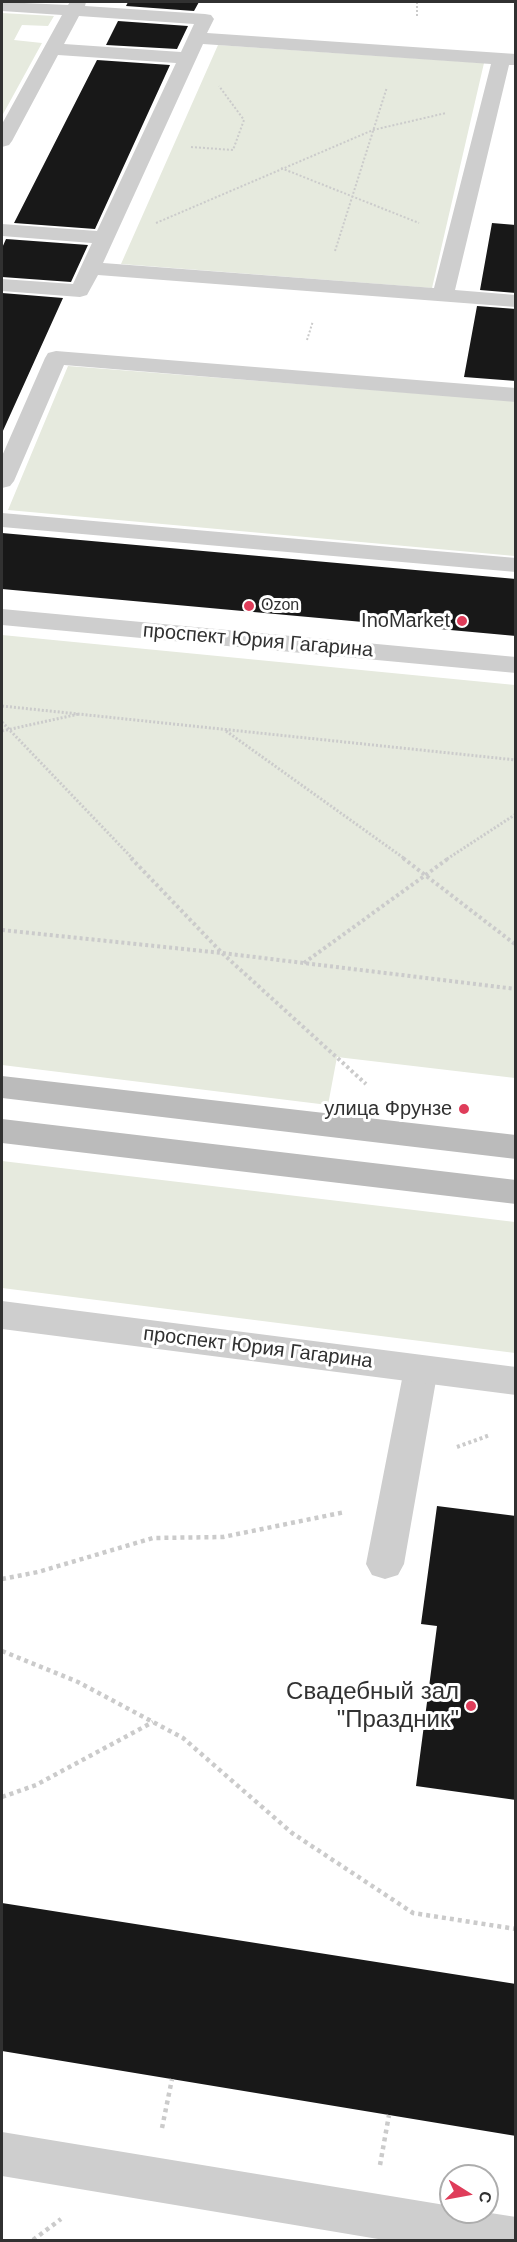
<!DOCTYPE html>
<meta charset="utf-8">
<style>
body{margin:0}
#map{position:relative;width:517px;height:2242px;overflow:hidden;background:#fff;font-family:Helvetica,sans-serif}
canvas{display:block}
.frame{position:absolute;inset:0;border:3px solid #313131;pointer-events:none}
.north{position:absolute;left:439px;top:2164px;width:60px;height:60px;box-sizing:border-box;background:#fff;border:2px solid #adadad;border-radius:50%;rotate:101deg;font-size:16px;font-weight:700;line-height:24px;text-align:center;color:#313131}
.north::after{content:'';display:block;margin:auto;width:21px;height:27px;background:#df3d5a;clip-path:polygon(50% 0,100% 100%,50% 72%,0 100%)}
</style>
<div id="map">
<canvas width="517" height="2242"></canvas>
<div class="frame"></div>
<div class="north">С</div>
</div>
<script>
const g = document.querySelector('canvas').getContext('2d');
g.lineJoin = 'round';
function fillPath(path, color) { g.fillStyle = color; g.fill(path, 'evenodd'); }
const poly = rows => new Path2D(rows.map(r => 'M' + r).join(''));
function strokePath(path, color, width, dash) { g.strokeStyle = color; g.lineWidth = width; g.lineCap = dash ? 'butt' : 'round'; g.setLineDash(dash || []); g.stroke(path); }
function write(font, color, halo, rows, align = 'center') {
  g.font = font + ' Helvetica,sans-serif'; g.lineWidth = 6; g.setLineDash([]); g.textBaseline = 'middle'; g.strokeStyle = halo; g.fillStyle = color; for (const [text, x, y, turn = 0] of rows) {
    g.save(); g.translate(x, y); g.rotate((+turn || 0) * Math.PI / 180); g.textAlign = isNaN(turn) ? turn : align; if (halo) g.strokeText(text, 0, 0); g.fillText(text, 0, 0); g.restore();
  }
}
fillPath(poly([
 [2,13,54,16,48,26,22,25,14,40,42,43,2,116],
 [218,45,484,63,432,288,121,264],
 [68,366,515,401,515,556,8,510],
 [2,635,515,685,515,1078,337,1057,328,1105,2,1065],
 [2,1161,515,1222,515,1353,2,1288]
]), '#e6eade');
fillPath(poly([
 [128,2,199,2,194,11,126,6],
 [118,21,188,26,177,49,106,45],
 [97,60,170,65,95,229,14,223],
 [492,223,516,225,516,293,480,290],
 [6,239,88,245,71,282,2,277,2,248],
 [2,293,63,298,2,433],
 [477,306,516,309,516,381,464,377],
 [2,533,516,579,516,636,2,589],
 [437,1506,516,1516,516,1800,416,1786,437,1626,421,1624],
 [2,1903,516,1984,516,2136,2,2051]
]), '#181818');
strokePath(poly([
 [417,2,417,16],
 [191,147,233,150,244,120,219,86],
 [281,168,419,223],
 [156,223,373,130,446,113],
 [335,251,387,87],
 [307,340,313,321]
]), '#cbcbcb', 2, [2, 2]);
strokePath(poly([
 [2,706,516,760],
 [2,722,133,859],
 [2,731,79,714],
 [226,731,405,859],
 [447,859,516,814]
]), '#cbcbcb', 3, [2, 2]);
strokePath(poly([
 [131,858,222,953,366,1084],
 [403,858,516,945],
 [2,930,222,953,516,989],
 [304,963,449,858],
 [457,1447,490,1435]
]), '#cbcbcb', 4, [3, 3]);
strokePath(poly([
 [2,1579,38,1572,153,1538,223,1537,345,1512],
 [2,1651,78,1682,183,1738,292,1833,413,1913,516,1929],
 [2,1797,36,1785,153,1722],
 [162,2128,172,2079],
 [380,2165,389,2115],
 [33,2240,61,2219]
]), '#cbcbcb', 4.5, [4, 4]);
fillPath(poly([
 [2,2,68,5,70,2,86,2,85,6,205,14,211,15,214,19,207,33,516,54,516,65,509,65,455,290,516,295,516,307,98,275,87,295,80,297,2,291,2,279,73,284,92,243,2,236,2,224,97,231,176,63,58,55,12,141,9,145,2,147,2,124,62,15,2,11,2,2],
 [79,16,194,24,181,52,64,44,79,16],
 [203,44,491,64,434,288,103,263,203,44],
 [56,351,516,388,516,402,64,365,14,481,10,486,2,488,2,456,45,358,48,353,56,351],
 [2,513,516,558,516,572,2,527,2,513],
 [421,1356,433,1360,438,1369,404,1564,398,1575,385,1579,372,1575,366,1564,404,1369,409,1360,421,1356],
 [2,2132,451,2206,451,2212,484,2212,516,2217,516,2240,384,2240,2,2176,2,2132]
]), '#cecece');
fillPath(poly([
 [2,609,516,657,516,673,2,625,2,609],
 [2,1301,516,1367,516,1395,2,1329,2,1301]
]), '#cecece');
fillPath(poly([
 [2,1076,516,1135,516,1159,2,1098,2,1076],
 [2,1119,516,1180,516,1204,2,1143,2,1119]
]), '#bbb');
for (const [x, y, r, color] of [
 [249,606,6,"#df3d5a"],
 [462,621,6,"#df3d5a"],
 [464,1109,6,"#df3d5a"],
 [471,1706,6,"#df3d5a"]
]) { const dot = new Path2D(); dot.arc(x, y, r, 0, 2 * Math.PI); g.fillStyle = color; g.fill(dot); strokePath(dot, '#fff', 2); }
write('16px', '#313131', '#fff', [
 ["Ozon",261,606]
], 'left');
write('20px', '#313131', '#fff', [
 ["InoMarket",450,621],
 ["улица Фрунзе",452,1109]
], 'right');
write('20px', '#313131', '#fff', [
 ["проспект Юрия Гагарина",258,641,5],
 ["проспект Юрия Гагарина",258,1348,7]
]);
write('24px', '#313131', '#fff', [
 ["Свадебный зал",459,1692],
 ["\"Праздник\"",459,1720]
], 'right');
</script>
